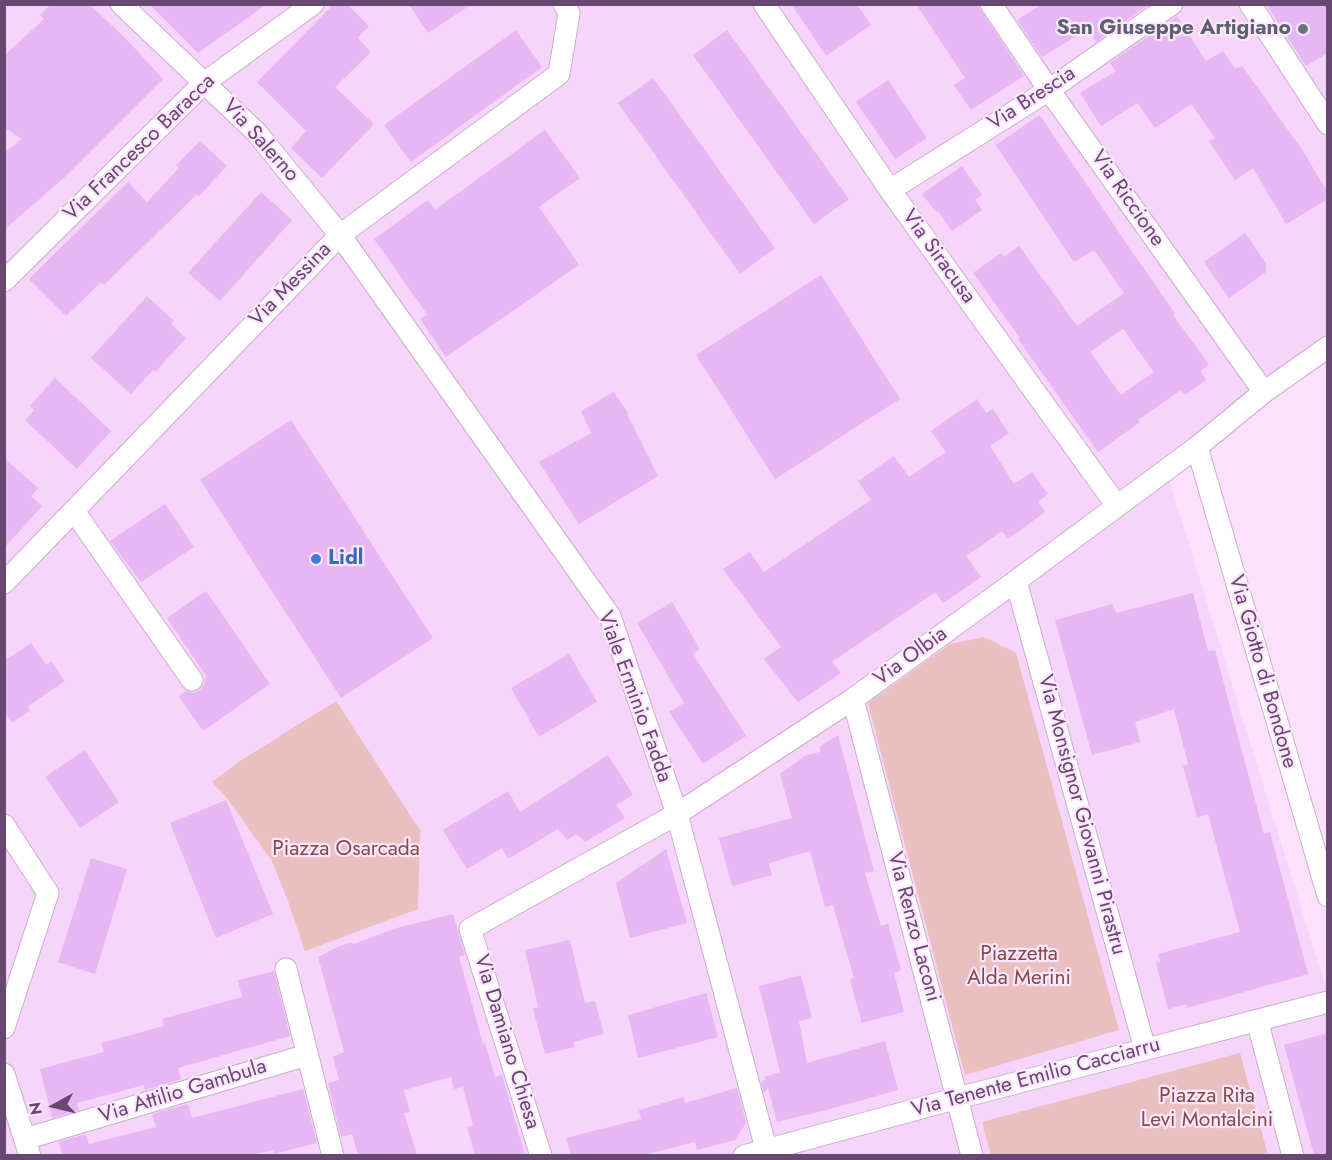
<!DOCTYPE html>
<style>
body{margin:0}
#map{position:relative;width:1332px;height:1160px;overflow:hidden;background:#fce0fc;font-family:Jost,sans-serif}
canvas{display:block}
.frame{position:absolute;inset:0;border:6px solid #684772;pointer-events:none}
.north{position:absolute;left:24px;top:1076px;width:60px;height:60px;-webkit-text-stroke:4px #ffe6ff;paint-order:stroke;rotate:262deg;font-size:16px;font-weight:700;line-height:24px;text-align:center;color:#684772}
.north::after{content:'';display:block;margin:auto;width:21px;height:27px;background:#684772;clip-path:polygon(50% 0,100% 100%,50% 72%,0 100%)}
</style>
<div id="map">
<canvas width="1332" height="1160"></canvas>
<div class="frame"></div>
<div class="north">N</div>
</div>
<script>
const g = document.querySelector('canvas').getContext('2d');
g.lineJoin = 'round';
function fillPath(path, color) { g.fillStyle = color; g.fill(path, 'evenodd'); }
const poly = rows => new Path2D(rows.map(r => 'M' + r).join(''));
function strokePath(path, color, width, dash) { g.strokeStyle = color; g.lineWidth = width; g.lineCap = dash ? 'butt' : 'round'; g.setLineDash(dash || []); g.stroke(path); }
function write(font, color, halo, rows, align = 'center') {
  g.font = font + ' Jost,sans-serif'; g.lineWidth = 4.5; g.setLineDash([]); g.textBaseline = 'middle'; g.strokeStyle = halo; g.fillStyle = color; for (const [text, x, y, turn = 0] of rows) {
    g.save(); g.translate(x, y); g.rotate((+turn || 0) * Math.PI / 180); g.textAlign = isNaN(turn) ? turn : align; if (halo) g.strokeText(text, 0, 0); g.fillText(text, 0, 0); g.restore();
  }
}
fillPath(poly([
 [5,5,1327,5,1327,355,1162,457,1327,992,1327,1155,5,1156]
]), '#f7d4f9');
fillPath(poly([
 [984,637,1016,653,1119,1030,965,1075,868,703,950,644],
 [336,701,420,830,418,909,305,951,288,901,272,861,226,797,212,782,240,761],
 [1240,1053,1268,1155,991,1155,982,1122]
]), '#e9bfbf');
fillPath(poly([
 [51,4,89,4,128,41,163,79,67,175,4,230,4,153,22,139,4,127,4,56,44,19,40,15],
 [149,4,267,4,198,53],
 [334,4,347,4,369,26,358,38,371,52,335,87,374,124,322,178,291,148,306,131,257,82],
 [409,4,472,4,428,33],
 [791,4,857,4,871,25,826,56],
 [916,4,977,4,1024,76,971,110,954,85,965,78],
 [1042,4,1149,4,1096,42,1088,29,1042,57,1017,20],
 [1266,4,1328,4,1328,53,1306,66],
 [1177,16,1206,61,1223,51,1235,69,1242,66,1303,151,1328,193,1328,199,1286,224,1253,168,1235,180,1209,141,1215,138,1191,104,1155,128,1137,103,1101,126,1080,93,1116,71,1110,63],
 [516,30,542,67,411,162,384,125],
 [727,30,849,199,814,224,693,55],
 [653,78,775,248,740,274,618,103],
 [888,80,927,138,895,159,856,102],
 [1040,115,1130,249,1175,313,1173,315,1209,365,1200,371,1206,380,1185,395,1181,390,1138,420,1140,422,1098,452,1018,339,1020,338,973,273,1001,253,1004,257,1019,246,1077,326,1124,293,1094,250,1074,262,996,145],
 [1123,329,1154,372,1121,395,1090,352],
 [545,130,580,178,539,207,579,265,446,357,420,319,427,314,374,239,428,200,435,210],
 [200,141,227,166,199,196,197,194,104,285,101,282,66,316,29,279,128,182,147,202,179,168,176,165],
 [962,166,982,195,975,200,982,210,952,231,938,211,936,212,922,194],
 [261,192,292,220,220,301,188,273],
 [1245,233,1266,264,1266,272,1229,298,1204,262],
 [821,275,900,399,775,479,696,355],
 [147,296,174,321,171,324,186,338,155,372,153,370,131,394,91,358],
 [55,378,111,431,77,469,25,420,34,410,30,406],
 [614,392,628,413,627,414,658,476,579,524,539,462,591,433,581,411],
 [977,399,986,413,993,409,1009,433,990,446,1014,484,1032,472,1048,494,1038,502,1045,512,1008,539,1002,531,966,556,981,577,943,603,935,592,832,662,841,673,798,702,764,659,781,647,723,569,750,552,764,572,871,500,858,481,894,456,909,477,946,452,931,431],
 [291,420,433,638,341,698,200,480],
 [4,458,38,488,31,496,42,506,4,548],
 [165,504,194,547,141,582,110,541],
 [206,591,270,684,203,731,179,696,186,691,194,693,200,690,204,685,205,678,207,677,167,618],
 [1193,593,1208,651,1215,650,1264,834,1270,832,1308,974,1187,1008,1186,1004,1168,1009,1156,963,1160,962,1158,954,1240,932,1208,814,1197,817,1183,766,1188,764,1174,709,1135,722,1140,742,1092,755,1055,620,1113,604,1116,613],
 [672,602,700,649,693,654,746,736,703,764,669,712,684,703,637,623],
 [31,643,46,665,51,661,65,681,28,706,30,711,12,723,4,712,4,661],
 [569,654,597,702,539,737,511,688],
 [838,735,874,871,865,873,881,926,888,924,901,970,894,973,904,1012,862,1023,850,980,854,978,833,905,825,907,810,851,769,863,772,875,732,886,719,838,792,818,780,774,806,755,820,752,820,746],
 [85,750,119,802,80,828,45,777],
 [608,755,633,795,616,805,625,818,585,842,576,834,567,840,558,829,508,859,502,848,467,869,443,830,508,791,520,812],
 [226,800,273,914,216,938,170,823],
 [666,849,687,923,630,938,616,883],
 [91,858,127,869,95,974,58,962],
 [453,914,465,955,459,957,483,1044,485,1043,495,1077,502,1075,525,1155,475,1155,467,1127,473,1125,463,1087,454,1089,451,1077,404,1090,410,1112,404,1113,417,1155,358,1155,352,1134,341,1137,328,1083,339,1080,333,1057,344,1052,318,957,342,945,351,943,354,944,397,928],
 [570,940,585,1003,595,1001,604,1034,573,1042,575,1047,545,1054,533,1009,538,1007,525,950],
 [274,971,290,1036,178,1068,181,1079,145,1090,144,1085,77,1103,79,1110,52,1118,40,1069,104,1052,101,1043,164,1026,162,1019,242,997,238,980],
 [801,975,812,1018,799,1021,807,1063,885,1041,898,1090,823,1111,777,1122,768,1088,764,1093,761,1081,765,1080,764,1077,780,1072,759,986],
 [706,993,718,1037,638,1058,628,1015],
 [1328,1033,1328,1155,1314,1155,1284,1045],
 [737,1088,746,1123,735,1140,697,1150,695,1142,644,1155,571,1155,566,1138,641,1119,639,1110,684,1097,685,1103],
 [303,1089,317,1143,274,1154,273,1150,251,1155,62,1155,59,1142,86,1134,89,1144,156,1127,152,1114,188,1104,192,1118]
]), '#e6b7f2');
const street = poly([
 [121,4,256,132,340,235,610,616,677,814,768,1156],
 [764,4,890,190,1117,506],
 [991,4,1049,90,1264,392],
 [1250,4,1328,124],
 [890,190,1049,90,1172,4],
 [4,281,204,83,313,4],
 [1197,447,1328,896],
 [74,511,192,680],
 [1016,581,1145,1049],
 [4,583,340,235,559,74,569,13,564,4],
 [853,699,972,1156],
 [4,825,48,893,4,1028],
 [286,969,333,1156],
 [1257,1020,1293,1156],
 [4,1074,30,1156],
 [25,1139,307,1055],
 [541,1156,470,929,677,814,853,699,1016,581,1197,447,1264,392,1328,347],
 [744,1156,958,1098,1328,1002]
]);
strokePath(street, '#ccacd1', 23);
strokePath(street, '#fff', 21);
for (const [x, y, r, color] of [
 [1303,29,6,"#6b7280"],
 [316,559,6,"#3f7fe0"]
]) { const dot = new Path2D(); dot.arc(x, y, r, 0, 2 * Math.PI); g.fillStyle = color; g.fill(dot); strokePath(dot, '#ffe6ff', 2); }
write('bold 21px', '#5b616d', '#ffe6ff', [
 ["San Giuseppe Artigiano",1291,29]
], 'right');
write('21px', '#684772', '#ffe6ff', [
 ["Via Brescia",1032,99,-33],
 ["Via Salerno",260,141,48],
 ["Via Francesco Baracca",140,148,-44],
 ["Via Riccione",1127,199,55],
 ["Via Siracusa",938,257,54],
 ["Via Messina",291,285,-46],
 ["Via Olbia",911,657,-36],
 ["Via Giotto di Bondone",1262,672,74],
 ["Viale Erminio Fadda",634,697,70],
 ["Via Monsignor Giovanni Pirastru",1081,815,75],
 ["Via Renzo Laconi",913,927,75],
 ["Via Damiano Chiesa",506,1042,73],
 ["Via Tenente Emilio Cacciarru",1036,1078,-15],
 ["Via Attilio Gambula",183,1092,-17]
]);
write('bold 21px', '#366cbe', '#ffe6ff', [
 ["Lidl",328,559]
], 'left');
write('21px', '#844b44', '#ffe6ff', [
 ["Piazza Osarcada",346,850],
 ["Piazzetta",1019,955],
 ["Alda Merini",1019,979],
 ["Piazza Rita",1207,1097],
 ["Levi Montalcini",1207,1121]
]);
</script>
